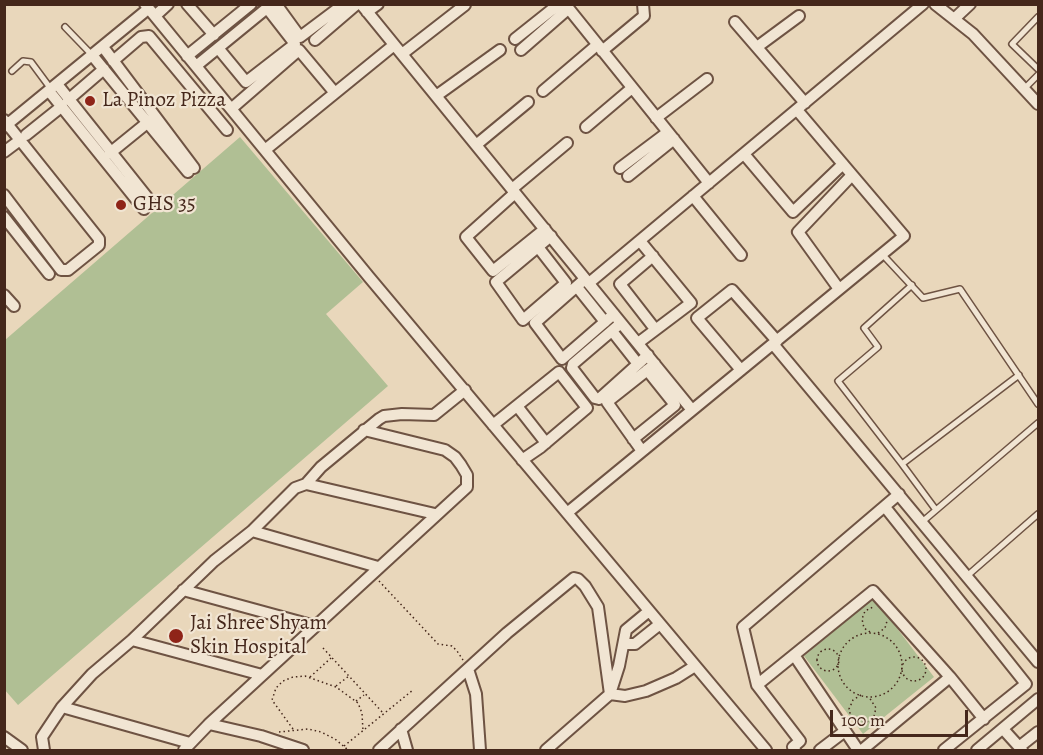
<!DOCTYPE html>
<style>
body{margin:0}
#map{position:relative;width:1043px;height:755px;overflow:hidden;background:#e9d7bb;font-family:Alegreya,serif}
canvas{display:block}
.frame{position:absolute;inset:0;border:6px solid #45271b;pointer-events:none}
.scale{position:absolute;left:830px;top:710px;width:138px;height:27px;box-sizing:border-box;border:3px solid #45271b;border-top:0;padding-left:8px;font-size:18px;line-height:21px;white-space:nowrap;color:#45271b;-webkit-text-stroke:4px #f1e5d3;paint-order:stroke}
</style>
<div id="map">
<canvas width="1043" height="755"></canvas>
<div class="frame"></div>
<div class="scale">100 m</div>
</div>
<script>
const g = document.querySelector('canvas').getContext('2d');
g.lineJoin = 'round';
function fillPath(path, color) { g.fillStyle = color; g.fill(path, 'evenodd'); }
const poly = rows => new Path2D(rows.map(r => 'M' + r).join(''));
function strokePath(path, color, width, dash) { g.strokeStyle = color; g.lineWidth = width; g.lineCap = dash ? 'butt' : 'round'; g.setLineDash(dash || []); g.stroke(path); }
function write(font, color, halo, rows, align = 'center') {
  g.font = font + ' Alegreya,serif'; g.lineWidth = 4.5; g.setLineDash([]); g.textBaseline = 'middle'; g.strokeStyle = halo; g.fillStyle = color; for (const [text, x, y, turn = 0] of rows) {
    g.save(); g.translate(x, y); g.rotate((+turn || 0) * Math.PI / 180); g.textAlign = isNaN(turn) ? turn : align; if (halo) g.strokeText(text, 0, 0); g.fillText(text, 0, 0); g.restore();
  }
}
fillPath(poly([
 [240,137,363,282,326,314,388,386,18,705,4,689,5,340],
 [874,598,934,677,863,734,804,656]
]), '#b0bf94');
const service = poly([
 [1038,17,1012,44,1038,69],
 [65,27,92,55],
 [12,71,23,61,31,62,51,89],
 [1024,89,1038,75],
 [882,254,923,298,960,289,1038,404],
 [902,464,838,381,878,347,864,328,912,285],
 [936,510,902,464,1019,375],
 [922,522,1038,423],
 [967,576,1038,514]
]);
const minor = poly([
 [145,4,369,277,766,750],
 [187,4,214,35],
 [276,4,300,37,344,4],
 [361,4,692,410],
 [565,4,709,183],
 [935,4,973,34,1038,104],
 [367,12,378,4],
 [155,16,168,4],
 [954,19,970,4],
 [735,22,805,103],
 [515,39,559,4],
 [315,40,357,4],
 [103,47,194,168],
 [757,47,799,16],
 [521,50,568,9],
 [602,51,644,16,643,4],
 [402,54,465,5],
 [92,55,188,172],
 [187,56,251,4],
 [113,61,141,37,149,36,227,130],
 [196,66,267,8,295,44,246,82,218,48],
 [57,84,151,202],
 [49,91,144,209],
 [543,91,597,45],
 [436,96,500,50],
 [68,100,104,69],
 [231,109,299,50,335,93],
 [656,118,707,79],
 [4,120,99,239,99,245,68,270,61,270,4,195],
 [4,127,148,9],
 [586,127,632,88],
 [26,135,61,107],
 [476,145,528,102],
 [265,150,394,45],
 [4,152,20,140],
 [110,153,147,123],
 [744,154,793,212,843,164],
 [620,168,668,132],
 [628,176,674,139],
 [512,189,567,143],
 [515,193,466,237,493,271,545,229],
 [693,196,741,255],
 [4,217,49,274],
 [538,247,566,283,523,320,496,282,551,236],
 [653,256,620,284,655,329],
 [585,279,535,323,562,359,614,314],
 [589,283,923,4],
 [577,287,605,322],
 [839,289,798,232,852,175],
 [4,295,14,306],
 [621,323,573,364,572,368,595,398,599,399,648,355],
 [612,331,638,364],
 [638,343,691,303,640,241],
 [773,344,1038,662],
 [741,370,697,318,732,290,777,341],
 [517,406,546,443],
 [493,425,559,372,587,408,541,447,522,460],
 [633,439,675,405,647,370],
 [642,451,607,402,655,364],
 [306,484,435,514],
 [885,507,1026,684,944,750],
 [567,513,904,236,797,110],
 [252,531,378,567],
 [183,590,315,626],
 [132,640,262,675],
 [624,644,635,644,660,624],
 [794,655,858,750],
 [468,669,476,694,480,750],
 [950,677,984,719],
 [757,685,800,741,793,747,795,750],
 [610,694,625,696,646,691,676,678,695,666],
 [62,707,190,743],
 [209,724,261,736,303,750],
 [401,729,407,750],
 [1003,729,1022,750],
 [4,737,22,750],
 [1019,747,1038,732],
 [44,750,42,737,62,707,92,674,132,640,214,561,252,531,295,488,306,484,321,467,379,419,384,416,402,414,434,415,465,390],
 [184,750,209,724,467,487,467,475,461,465,455,457,445,450,364,430],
 [379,750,507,633,574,578,578,579,585,586,598,607,610,694],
 [546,750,610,694,619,666,626,630,649,611],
 [820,750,845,731],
 [862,750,950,677,873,591,757,685,743,627,899,494],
 [977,750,1038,699]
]);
strokePath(service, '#6e5343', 8);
strokePath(minor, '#6e5343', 14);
strokePath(poly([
 [379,581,438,644,452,646,457,651,463,660],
 [870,632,864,628,862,619,865,611,873,607],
 [878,633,885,628,887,621],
 '838 665a32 32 0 1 1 64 0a32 32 0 1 1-64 0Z',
 [323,648,384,714],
 '817 660a11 11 0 1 1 22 0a11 11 0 1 1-22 0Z',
 '902 669a12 12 0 1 1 24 0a12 12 0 1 1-24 0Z',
 [310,677,331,658],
 [336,686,349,676],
 [861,695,853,700,849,709,851,717,858,722,867,722,874,716,876,708,869,697],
 [356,701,364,695],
 [293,729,272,700,276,688,283,681,293,677,305,676,336,687,358,703,362,713,363,731],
 [279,732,308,729,321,732,335,739,348,750],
 [344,746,413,690]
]), '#45271b', 1.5, [1.5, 3]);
strokePath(service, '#f1e5d3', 5);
strokePath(minor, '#f1e5d3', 10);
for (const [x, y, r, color] of [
 [90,101,6,"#8f2418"],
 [121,205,6,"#8f2418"],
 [176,636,8,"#8f2418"]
]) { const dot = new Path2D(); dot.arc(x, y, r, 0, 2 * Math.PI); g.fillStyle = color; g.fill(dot); strokePath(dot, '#f1e5d3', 2); }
write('21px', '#45271b', '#f1e5d3', [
 ["La Pinoz Pizza",102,101],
 ["GHS 35",133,205],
 ["Jai Shree Shyam",190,624],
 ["Skin Hospital",190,648]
], 'left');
</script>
